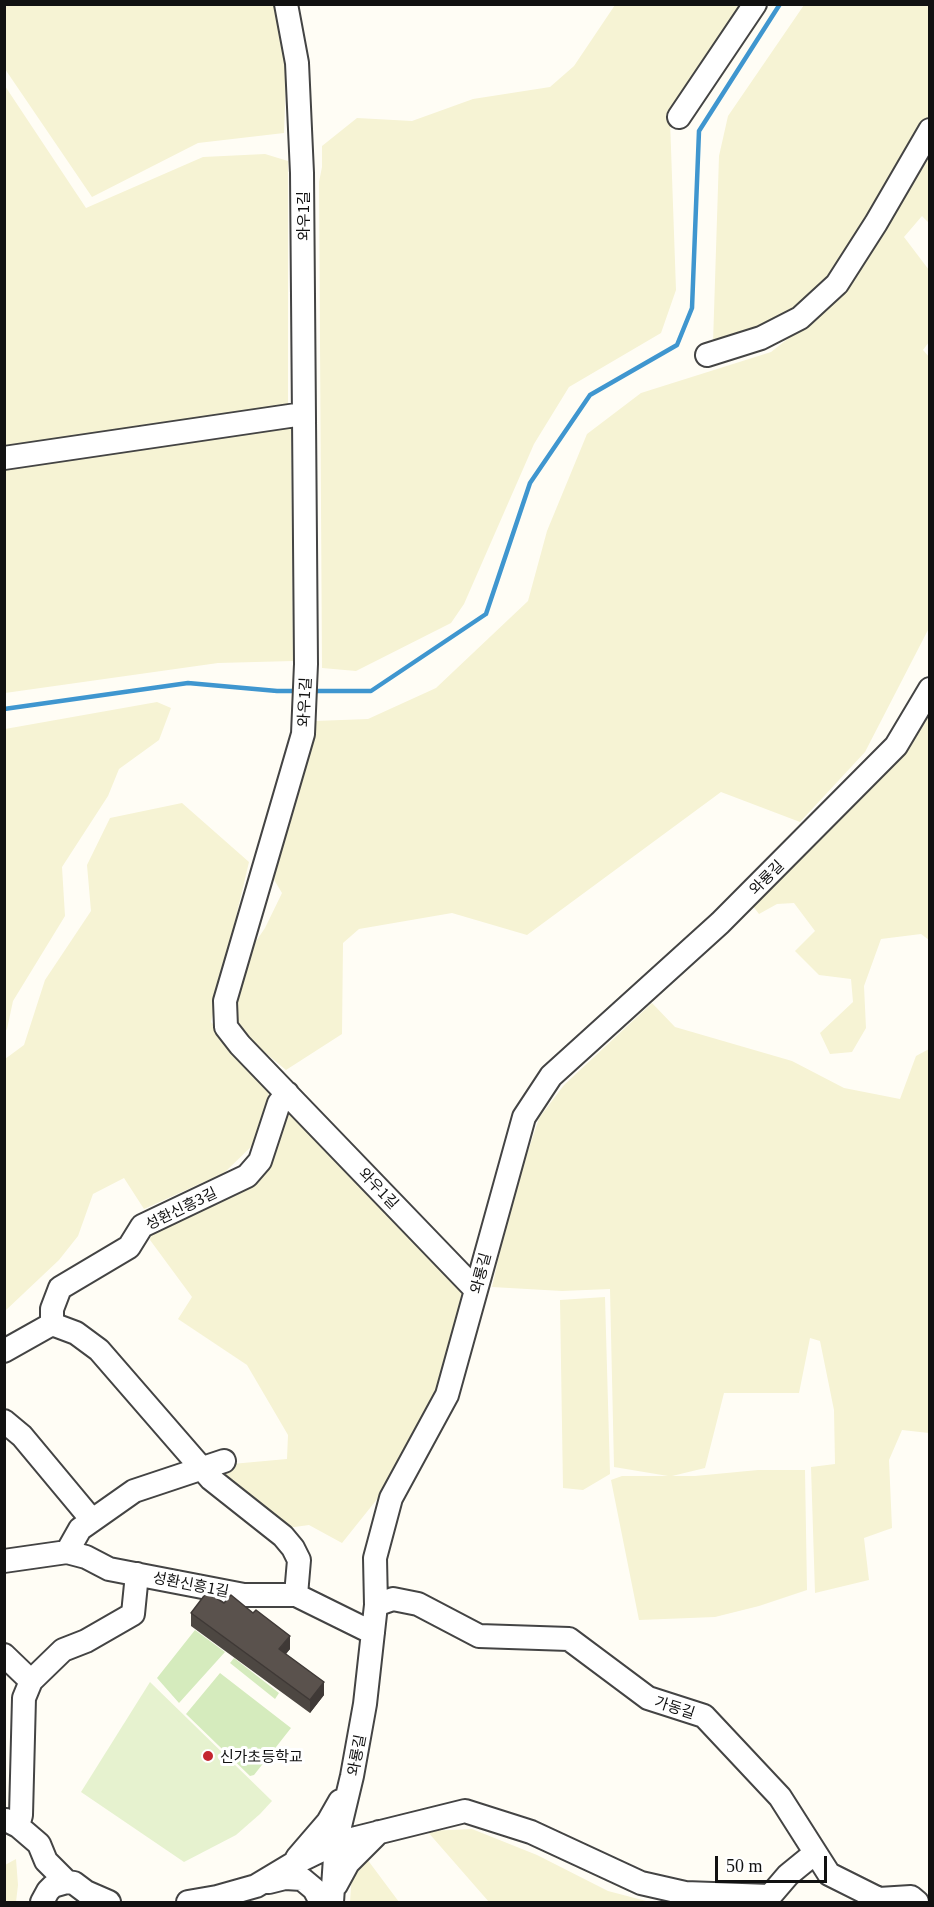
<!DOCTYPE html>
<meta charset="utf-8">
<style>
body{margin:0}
#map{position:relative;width:934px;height:1907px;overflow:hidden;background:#fffdf5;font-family:Georgia,serif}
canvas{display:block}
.frame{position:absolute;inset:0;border:6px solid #111;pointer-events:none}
.scale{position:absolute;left:715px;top:1856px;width:112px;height:27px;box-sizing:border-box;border:3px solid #111;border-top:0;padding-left:8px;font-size:18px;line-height:21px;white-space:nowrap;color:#111;-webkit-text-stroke:4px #fff;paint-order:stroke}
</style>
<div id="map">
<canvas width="934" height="1907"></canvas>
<div class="frame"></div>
<div class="scale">50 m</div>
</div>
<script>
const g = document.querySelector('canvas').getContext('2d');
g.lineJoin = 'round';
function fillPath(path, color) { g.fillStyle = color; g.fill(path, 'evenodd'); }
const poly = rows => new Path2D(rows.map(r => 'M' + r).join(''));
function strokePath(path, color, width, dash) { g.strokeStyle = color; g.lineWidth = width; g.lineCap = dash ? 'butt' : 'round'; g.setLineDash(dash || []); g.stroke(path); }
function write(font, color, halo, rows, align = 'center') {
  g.font = font + ' Georgia,"Noto Sans KR",serif'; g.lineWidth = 6; g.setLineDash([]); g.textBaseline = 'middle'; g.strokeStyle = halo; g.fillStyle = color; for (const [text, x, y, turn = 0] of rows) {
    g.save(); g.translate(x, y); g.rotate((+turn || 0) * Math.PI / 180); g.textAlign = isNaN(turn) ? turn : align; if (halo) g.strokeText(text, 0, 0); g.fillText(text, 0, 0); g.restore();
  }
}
fillPath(poly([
 [4,5,276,5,287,56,284,133,198,143,92,197,5,69],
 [615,5,747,5,670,120,676,290,661,333,569,387,534,444,464,604,451,623,356,671,322,668,319,182,322,167,322,146,357,118,412,121,473,99,550,87,574,66],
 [804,5,929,5,929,120,833,274,793,312,745,336,713,343,719,156,728,116],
 [5,86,86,208,203,157,265,154,288,161,288,404,5,446],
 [929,145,929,223,922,216,904,237,929,270,929,342,923,350,930,358,929,628,865,752,800,822,721,792,527,935,452,913,359,929,343,943,342,1034,286,1070,250,1040,235,1016,246,956,265,928,282,893,273,878,315,721,368,719,436,688,528,601,547,531,587,434,641,393,771,352,832,304],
 [291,424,293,661,218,663,5,693,5,467],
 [157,702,171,708,159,740,119,769,108,796,62,867,65,916,13,1001,7,1029,5,1032,5,729],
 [929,713,929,940,921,934,881,939,864,986,866,1028,852,1052,830,1054,820,1033,853,1002,851,979,819,975,795,951,815,931,794,903,777,904,759,914,752,905,908,747],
 [182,803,249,862,211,1022,270,1089,255,1143,224,1173,144,1209,124,1178,93,1194,78,1236,59,1260,5,1311,5,1059,24,1045,45,980,91,911,87,865,110,818],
 [652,1003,675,1027,792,1061,844,1088,900,1099,916,1056,929,1049,929,1433,902,1430,889,1460,892,1528,864,1538,869,1580,815,1593,811,1467,835,1464,834,1410,820,1341,810,1338,799,1393,724,1393,705,1468,672,1476,695,1476,758,1470,805,1470,807,1590,759,1606,715,1617,639,1620,611,1480,622,1476,668,1476,614,1467,610,1289,562,1291,492,1287,510,1206,539,1118,564,1085],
 [288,1104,468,1294,442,1378,382,1493,342,1543,309,1525,280,1529,216,1475,232,1464,287,1459,288,1435,247,1365,178,1319,192,1297,150,1240,152,1230,249,1188,265,1167],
 [605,1297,610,1474,583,1490,563,1488,560,1300],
 [472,1829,537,1855,608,1891,650,1902,489,1902,427,1831],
 [364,1855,399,1902,350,1902,352,1872],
 [16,1859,18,1885,16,1902,5,1902,5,1865]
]), '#f6f3d4');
fillPath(poly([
 [195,1630,225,1652,179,1703,157,1678],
 [234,1658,279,1693,275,1699,230,1663],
 [220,1673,291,1728,254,1775,250,1776,186,1714]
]), '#d5ebbd');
fillPath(poly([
 [150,1682,272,1801,260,1814,236,1835,184,1862,81,1792]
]), '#e6f2cf');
strokePath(poly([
 [311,691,371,691,486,614,530,483,590,395,677,345,692,308,699,131,780,4],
 [4,709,188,683,277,691,300,691]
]), '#3f96cf', 4.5);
const minor = poly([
 [286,4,297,63,302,173,306,664,303,734,225,1001,226,1027,240,1045,476,1290],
 [679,117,755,4],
 [707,355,761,338,800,318,837,284,876,223,930,130],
 [4,458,303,414],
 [52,1324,76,1333,99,1350,211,1479,283,1536,293,1548,299,1560,296,1595],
 [4,1351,52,1324,52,1309,60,1288,129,1247,142,1226,247,1176,260,1161,279,1103,287,1093],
 [4,1421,22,1436,92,1520],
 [67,1552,80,1529,134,1491,224,1461],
 [4,1561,67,1552,86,1557,109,1569,244,1595,296,1595,373,1633],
 [376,1605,393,1599,418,1604,479,1636,569,1639,648,1698,704,1716,780,1797,829,1874,879,1899,911,1897,917,1902],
 [4,1655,31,1681],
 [6,1820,18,1826,39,1844,46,1861,67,1882],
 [18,1826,21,1815,24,1698,31,1681,63,1650,86,1641,133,1614,137,1574],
 [297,1858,328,1822,340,1801],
 [269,1882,285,1878,302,1879,314,1889,321,1902],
 [336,1885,348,1863,379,1832],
 [42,1902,48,1891,53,1886,67,1882,74,1883,86,1892,109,1902],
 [188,1902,217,1897,256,1886,291,1865,336,1843,352,1776,365,1704,376,1605,375,1558,391,1498,447,1395,524,1117,551,1076,720,923,896,746,930,689],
 [332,1902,336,1843,465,1811,531,1832,641,1883,685,1893,770,1896,788,1875,815,1853]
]);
strokePath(minor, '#444', 26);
strokePath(minor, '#fff', 22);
fillPath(poly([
 [191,1613,290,1649,286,1654,324,1695,310,1713,191,1626]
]), '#4d4742');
fillPath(poly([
 [290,1636,290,1649,279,1662,279,1649],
 [324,1682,324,1695,310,1713,310,1700]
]), '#3f3936');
const building = poly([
 [207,1592,224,1603,231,1595,253,1613,256,1610,290,1636,279,1649,324,1682,310,1700,191,1613,207,1592]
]);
fillPath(building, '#5a524d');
strokePath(building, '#3f3936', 1.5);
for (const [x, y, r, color] of [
 [208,1756,6,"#c4262e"]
]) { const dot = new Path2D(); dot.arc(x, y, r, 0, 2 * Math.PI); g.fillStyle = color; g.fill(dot); strokePath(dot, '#fff', 2); }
write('15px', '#111', '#fff', [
 ["와우1길",303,216,-90],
 ["와우1길",304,702,-87],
 ["와룡길",766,877,-45],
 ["와우1길",379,1188,46],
 ["성환신흥3길",181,1208,-26],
 ["와룡길",480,1273,-75],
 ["성환신흥1길",191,1584,11],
 ["가동길",675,1707,18],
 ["와룡길",356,1755,-79]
]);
write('15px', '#111', '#fff', [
 ["신가초등학교",220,1756]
], 'left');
</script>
